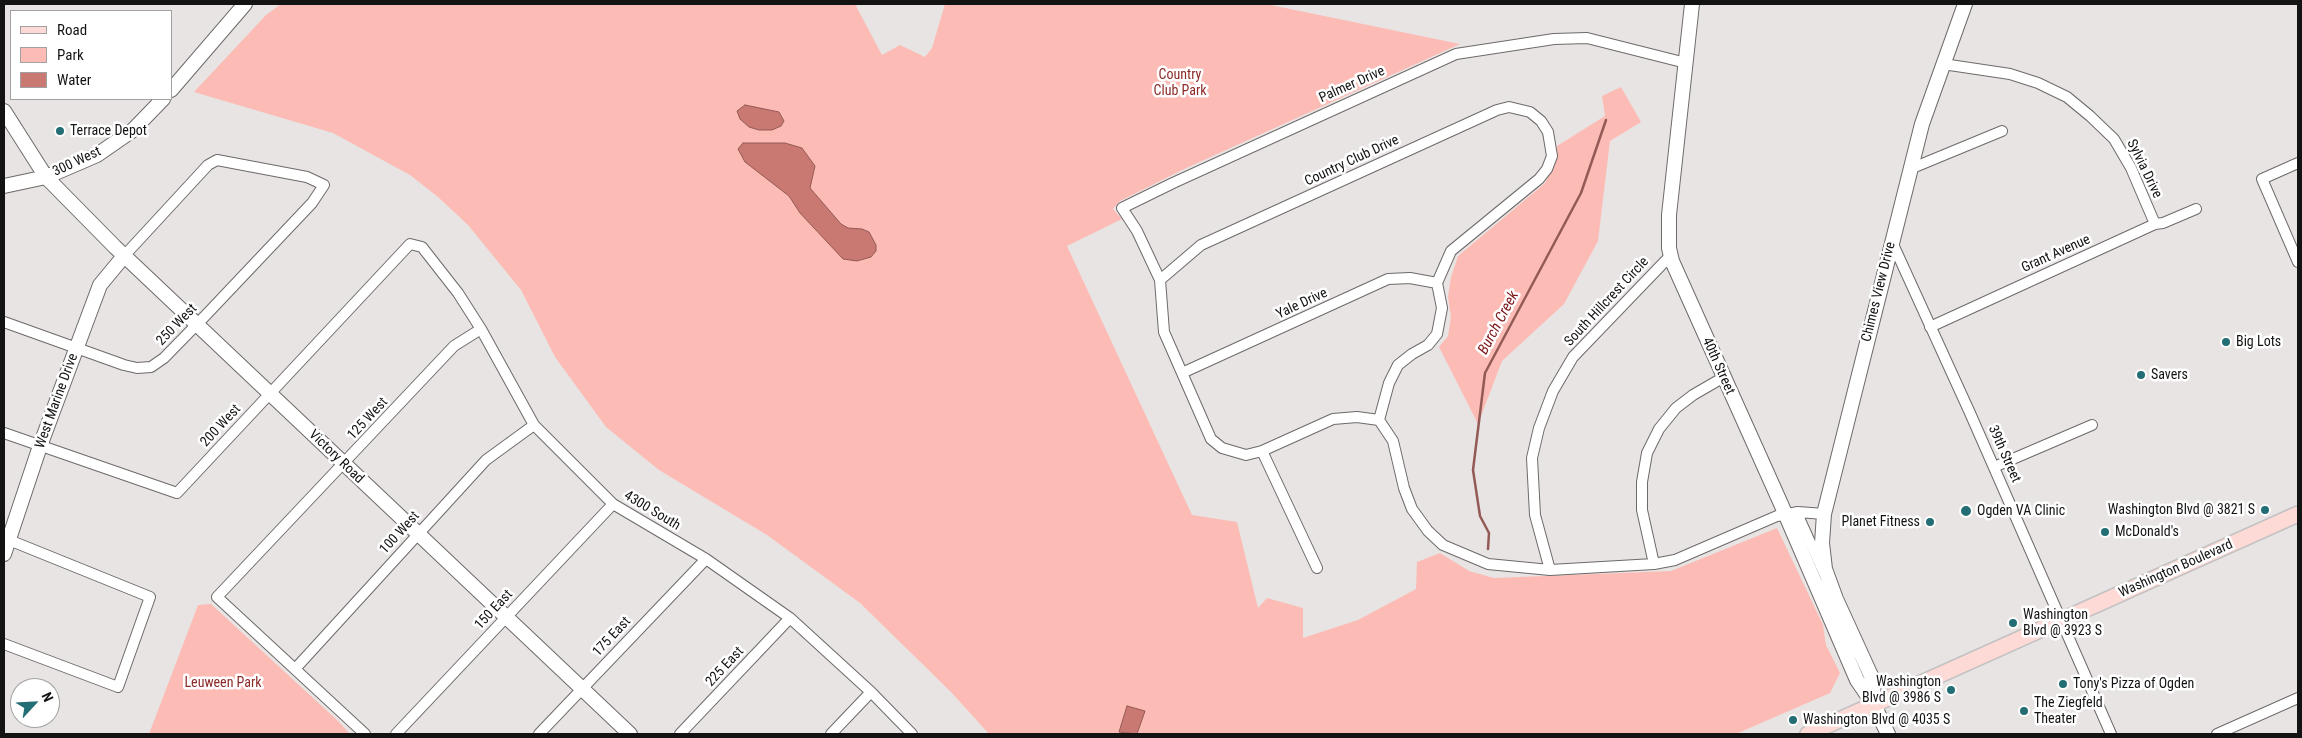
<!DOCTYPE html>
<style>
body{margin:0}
#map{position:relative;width:2302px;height:738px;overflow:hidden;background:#e8e4e3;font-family:"Roboto Condensed",sans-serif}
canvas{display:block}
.frame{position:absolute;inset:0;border:5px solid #141313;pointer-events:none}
.legend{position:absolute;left:10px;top:10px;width:162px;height:90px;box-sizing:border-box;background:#fff;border:1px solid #a1a1a1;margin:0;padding:6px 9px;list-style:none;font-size:15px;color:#141313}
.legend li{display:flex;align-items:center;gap:10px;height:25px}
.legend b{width:25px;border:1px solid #a1a1a1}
.north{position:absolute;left:10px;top:678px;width:50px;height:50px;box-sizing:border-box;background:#fff;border:1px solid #a1a1a1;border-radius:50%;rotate:65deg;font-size:14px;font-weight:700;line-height:20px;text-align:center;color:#141313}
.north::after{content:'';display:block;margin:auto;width:18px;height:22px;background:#236d75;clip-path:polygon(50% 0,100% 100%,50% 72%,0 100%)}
</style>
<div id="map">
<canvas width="2302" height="738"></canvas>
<div class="frame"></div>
<ul class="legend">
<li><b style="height:6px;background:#fedad6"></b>Road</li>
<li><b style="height:14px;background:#fcbcb5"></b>Park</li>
<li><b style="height:14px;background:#ca7972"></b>Water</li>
</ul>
<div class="north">N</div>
</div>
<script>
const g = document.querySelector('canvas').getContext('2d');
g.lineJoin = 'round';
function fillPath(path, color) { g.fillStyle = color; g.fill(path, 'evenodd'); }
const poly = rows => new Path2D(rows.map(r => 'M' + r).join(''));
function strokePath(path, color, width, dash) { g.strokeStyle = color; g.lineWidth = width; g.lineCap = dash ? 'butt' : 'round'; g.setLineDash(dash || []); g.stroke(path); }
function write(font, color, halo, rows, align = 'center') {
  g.font = font + ' "Roboto Condensed",sans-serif'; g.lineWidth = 5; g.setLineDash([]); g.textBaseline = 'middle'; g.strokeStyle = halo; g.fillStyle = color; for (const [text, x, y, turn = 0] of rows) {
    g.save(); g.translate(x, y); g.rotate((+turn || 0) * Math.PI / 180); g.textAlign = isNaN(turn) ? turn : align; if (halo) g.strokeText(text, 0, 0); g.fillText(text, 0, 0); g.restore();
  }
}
fillPath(poly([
 [281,4,855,4,882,55,900,45,925,57,932,48,945,4,1266,4,1460,44,1182,170,1120,201,1113,209,1122,219,1067,246,1192,515,1237,522,1258,608,1267,598,1303,608,1303,638,1358,620,1416,589,1417,562,1440,553,1469,571,1494,578,1671,571,1777,528,1823,625,1826,645,1840,673,1830,693,1736,734,989,734,951,692,860,603,767,535,659,470,606,427,555,357,521,290,468,225,438,197,410,175,333,133,194,92,266,15],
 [1621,87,1641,122,1610,141,1598,241,1564,304,1502,361,1478,424,1439,347,1448,336,1451,317,1448,297,1451,277,1458,256,1544,184,1553,169,1557,156,1557,146,1605,116,1602,96],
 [211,604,337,720,350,734,149,734,198,605]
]), '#fcbcb5');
const water = poly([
 [745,105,779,112,784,121,781,126,772,130,759,130,749,127,740,119,737,111,745,105],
 [743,143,785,143,802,148,815,166,810,188,841,224,848,228,862,229,869,232,876,245,876,251,871,257,857,261,843,259,800,213,789,196,745,162,738,149,743,143],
 [1127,706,1145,711,1137,734,1119,732,1127,706]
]);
fillPath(water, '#ca7972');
strokePath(water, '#935a56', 1);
strokePath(poly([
 [1488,549,1489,533,1480,516,1473,470,1485,373,1581,193,1606,120]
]), '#935a56', 2.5);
const street = poly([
 [1686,63,1587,38,1554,39,1456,54,1173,183,1122,208,1137,231,1160,280,1164,332,1211,439,1222,448,1246,455,1262,451,1333,419,1357,417,1379,420,1393,441,1404,488,1412,509,1428,531,1443,545,1488,564,1550,570,1654,564,1675,560,1777,516,1798,512,1824,514],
 [1943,64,2010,74,2038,83,2067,97,2090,116,2114,139,2131,168,2155,224],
 [2298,163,2262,179,2298,262],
 [1910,169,2002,131],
 [1892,242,1970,413,2111,734],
 [1160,280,1201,245,1497,110,1509,107,1530,112,1541,121,1548,132,1552,156,1547,169,1539,179,1451,251,1437,283,1442,308,1437,334,1428,345,1412,354,1398,365,1389,383,1379,420],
 [4,322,124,365,137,368,151,367,164,358,205,316,312,203,324,185,307,177,217,160,208,165,124,256],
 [1930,327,2155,224,2163,223,2196,209],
 [1182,373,1388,279,1410,278,1437,283],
 [4,433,177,493,410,244,422,247,458,293,481,329,534,425,613,504,706,559,790,618,871,692,912,734],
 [1262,451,1317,568],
 [1994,467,2092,425],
 [1798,512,1800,520,1824,573],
 [4,538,150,597,118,687,4,644],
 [1654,564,1642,510,1642,482,1647,453,1659,429,1676,408,1693,395,1724,377],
 [1550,570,1535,515,1532,458,1539,428,1553,391,1573,357,1671,255],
 [295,669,486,460,534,425],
 [365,734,217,597,454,346,481,329],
 [396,734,613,504],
 [539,734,706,559],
 [680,734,790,618],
 [831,734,871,692],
 [2217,734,2298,698]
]);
const secondary = poly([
 [1692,4,1669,215,1669,248,1672,261,1781,504,1857,680,1874,705,1888,734],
 [171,90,245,4],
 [4,111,46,177,115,247,630,734],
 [4,186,46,177,97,155,133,130,163,99],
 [4,554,40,446,100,285,124,256],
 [1874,705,1873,680,1836,599,1825,569,1822,543,1824,514,1922,124,1965,4]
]);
const primary = poly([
 [1808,734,2298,514]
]);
strokePath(street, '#6d6a69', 12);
strokePath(secondary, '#6d6a69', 16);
strokePath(primary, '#c2c2c2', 18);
strokePath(street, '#fff', 10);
strokePath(secondary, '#fff', 14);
strokePath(primary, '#fedad6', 15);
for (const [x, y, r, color] of [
 [60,131,5,"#236d75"],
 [2226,342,5,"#236d75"],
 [2141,375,5,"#236d75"],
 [2265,510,5,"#236d75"],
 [1966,511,6,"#236d75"],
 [1930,522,5,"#236d75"],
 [2105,532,5,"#236d75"],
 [2013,623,5,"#236d75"],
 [2063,684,5,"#236d75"],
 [1951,690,5,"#236d75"],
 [2024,711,5,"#236d75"],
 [1793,720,5,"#236d75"]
]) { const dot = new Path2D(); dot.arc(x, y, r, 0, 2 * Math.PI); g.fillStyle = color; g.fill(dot); strokePath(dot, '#fff', 2); }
write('14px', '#8c2a28', '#fff', [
 ["Country",1180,75],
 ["Club Park",1180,91],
 ["Leuween Park",223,683]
]);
write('14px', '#141313', '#fff', [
 ["Palmer Drive",1352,85,-24],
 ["Country Club Drive",1352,161,-25],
 ["300 West",77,162,-25],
 ["Sylvia Drive",2144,169,64],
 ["Grant Avenue",2056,254,-24],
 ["Chimes View Drive",1879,292,-76],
 ["South Hillcrest Circle",1607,302,-47],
 ["Yale Drive",1302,304,-25],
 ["250 West",177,325,-46],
 ["40th Street",1718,366,66],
 ["West Marine Drive",57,401,-70],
 ["125 West",368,419,-47],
 ["200 West",221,426,-47],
 ["39th Street",2004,454,66],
 ["Victory Road",336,457,44],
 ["4300 South",652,511,31],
 ["100 West",400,533,-48],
 ["Washington Boulevard",2176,569,-24],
 ["150 East",494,610,-47],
 ["175 East",612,637,-47],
 ["225 East",725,667,-47]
]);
write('14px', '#141313', '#fff', [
 ["Terrace Depot",70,131],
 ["Big Lots",2236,342],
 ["Savers",2151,375],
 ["Washington Blvd @ 3821 S",2255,510,"right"],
 ["Ogden VA Clinic",1977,511],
 ["Planet Fitness",1920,522,"right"],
 ["McDonald's",2115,532],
 ["Washington",2023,615],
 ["Blvd @ 3923 S",2023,631],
 ["Washington",1941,682,"right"],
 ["Blvd @ 3986 S",1941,698,"right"],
 ["Tony's Pizza of Ogden",2073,684],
 ["The Ziegfeld",2034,703],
 ["Theater",2034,719],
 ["Washington Blvd @ 4035 S",1803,720]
], 'left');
write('italic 15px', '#7b191a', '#fff', [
 ["Burch Creek",1499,323,-62]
]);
</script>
